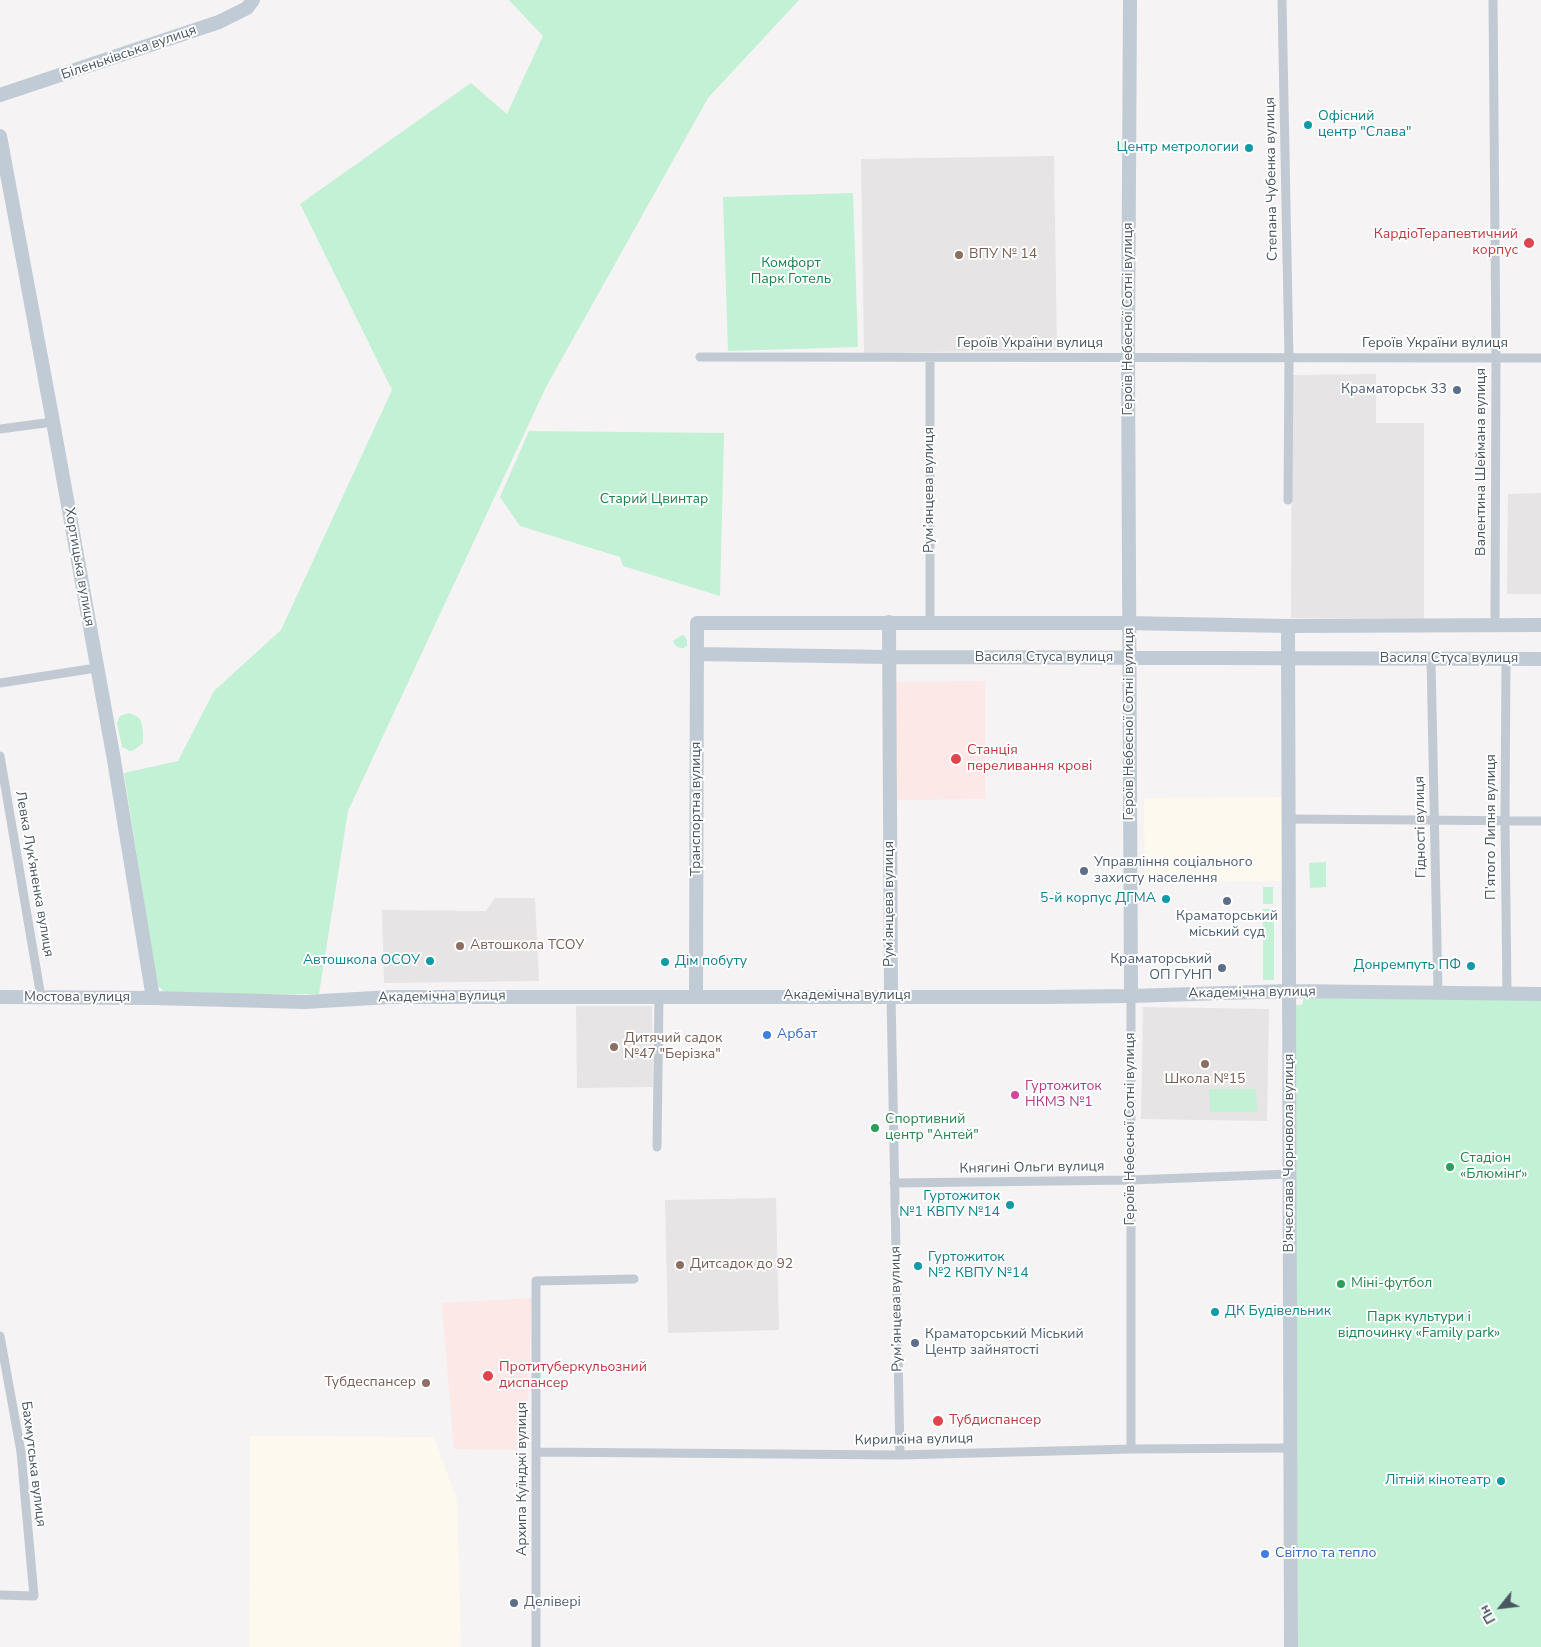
<!DOCTYPE html>
<meta charset="utf-8">
<style>
body{margin:0}
#map{position:relative;width:1541px;height:1647px;overflow:hidden;background:#f5f3f3;font-family:"Nunito Sans",sans-serif}
canvas{display:block}
.north{position:absolute;left:1476px;top:1582px;width:50px;height:50px;-webkit-text-stroke:4px #fff;paint-order:stroke;rotate:241deg;font-size:14px;font-weight:700;line-height:20px;text-align:center;color:#4a5661}
.north::after{content:'';display:block;margin:auto;width:18px;height:22px;background:#4a5661;clip-path:polygon(50% 0,100% 100%,50% 72%,0 100%)}
</style>
<div id="map">
<canvas width="1541" height="1647"></canvas>
<div class="north">Пн</div>
</div>
<script>
const g = document.querySelector('canvas').getContext('2d');
g.lineJoin = 'round';
function fillPath(path, color) { g.fillStyle = color; g.fill(path, 'evenodd'); }
const poly = rows => new Path2D(rows.map(r => 'M' + r).join(''));
function strokePath(path, color, width, dash) { g.strokeStyle = color; g.lineWidth = width; g.lineCap = dash ? 'butt' : 'round'; g.setLineDash(dash || []); g.stroke(path); }
function write(font, color, halo, rows, align = 'center') {
  g.font = font + ' "Nunito Sans",sans-serif'; g.lineWidth = 4; g.setLineDash([]); g.textBaseline = 'middle'; g.strokeStyle = halo; g.fillStyle = color; for (const [text, x, y, turn = 0] of rows) {
    g.save(); g.translate(x, y); g.rotate((+turn || 0) * Math.PI / 180); g.textAlign = isNaN(turn) ? turn : align; if (halo) g.strokeText(text, 0, 0); g.fillText(text, 0, 0); g.restore();
  }
}
fillPath(poly([
 [1282,797,1285,881,1145,882,1144,798],
 [250,1436,434,1437,457,1500,461,1647,249,1647]
]), '#fdf9ef');
fillPath(poly([
 [1054,156,1057,350,864,353,861,159],
 [1376,374,1376,423,1424,423,1424,619,1291,618,1292,375],
 [1541,493,1541,594,1507,594,1508,494],
 [495,898,535,898,539,981,384,983,382,910,486,911],
 [576,1006,652,1006,653,1087,577,1088],
 [1143,1007,1269,1009,1267,1121,1141,1119],
 [776,1198,779,1330,668,1333,665,1200]
]), '#e6e4e5');
fillPath(poly([
 [985,681,985,799,896,800,894,682],
 [532,1298,526,1450,454,1449,442,1303]
]), '#fce8e6');
fillPath(poly([
 [509,0,799,0,708,98,546,387,348,811,319,994,172,994,163,991,157,984,124,773,178,761,214,691,281,630,392,390,300,204,471,83,507,114,543,36],
 [853,193,858,347,728,351,723,197],
 [529,431,724,433,720,596,623,566,620,557,520,526,500,497],
 [682,635,685,636,687,641,687,646,684,648,680,648,675,645,673,641],
 [129,713,138,717,141,721,143,732,143,743,134,750,130,751,122,747,117,723,120,716],
 [1326,862,1326,887,1310,888,1309,863],
 [1263,887,1273,887,1273,904,1263,904],
 [1263,909,1274,909,1274,980,1263,980],
 [1304,998,1541,999,1541,1647,1298,1647,1296,1005,1302,1005],
 [1209,1089,1256,1089,1257,1112,1210,1112]
]), '#c3f1d5');
strokePath(poly([
 [1282,0,1289,358,1288,500],
 [1493,0,1496,358,1495,625],
 [700,357,1541,358],
 [0,429,53,422],
 [930,623,930,358],
 [1431,659,1438,994],
 [1506,659,1505,820,1507,994],
 [0,683,96,668],
 [0,756,41,997],
 [1289,819,1541,821],
 [891,996,900,1455],
 [657,1147,659,996],
 [894,1183,1132,1180,1290,1174],
 [0,1336,21,1452,34,1596,0,1595],
 [1131,1449,1131,996],
 [537,1452,900,1455,1131,1449,1290,1448],
 [536,1647,536,1281,634,1279]
]), '#c1cad2', 9);
strokePath(poly([
 [1130,0,1128,358,1131,996],
 [0,95,219,22,247,8,253,0],
 [0,136,53,422,114,760,153,998],
 [889,622,891,996],
 [1288,626,1291,1647],
 [697,654,889,657,1541,659],
 [696,996,697,623,1125,623,1288,626,1541,625],
 [0,997,153,998,305,1002,391,997,1044,997,1131,996,1289,991,1541,994]
]), '#c1cbd6', 14);
for (const [x, y, r, color] of [
 [1308,125,5,"#0f9aa8"],
 [1249,148,5,"#0f9aa8"],
 [1529,243,6,"#e0444e"],
 [959,255,5,"#8d6e63"],
 [1457,390,5,"#5c6f8a"],
 [956,759,6,"#e0444e"],
 [1084,871,5,"#5c6f8a"],
 [1166,899,5,"#0f9aa8"],
 [1227,901,5,"#5c6f8a"],
 [460,946,5,"#8d6e63"],
 [430,961,5,"#0f9aa8"],
 [665,962,5,"#0f9aa8"],
 [1471,966,5,"#0f9aa8"],
 [1222,968,5,"#5c6f8a"],
 [767,1035,5,"#3f7fe0"],
 [614,1047,5,"#8d6e63"],
 [1205,1064,5,"#8d6e63"],
 [1015,1095,5,"#d1479c"],
 [875,1128,5,"#2e9e5b"],
 [1450,1167,5,"#2e9e5b"],
 [1010,1205,5,"#0f9aa8"],
 [680,1265,5,"#8d6e63"],
 [918,1266,5,"#0f9aa8"],
 [1341,1284,5,"#2e9e5b"],
 [1215,1312,5,"#0f9aa8"],
 [915,1343,5,"#5c6f8a"],
 [488,1376,6,"#e0444e"],
 [426,1383,5,"#8d6e63"],
 [938,1421,6,"#e0444e"],
 [1501,1481,5,"#0f9aa8"],
 [1265,1554,5,"#3f7fe0"],
 [514,1603,5,"#5c6f8a"]
]) { const dot = new Path2D(); dot.arc(x, y, r, 0, 2 * Math.PI); g.fillStyle = color; g.fill(dot); strokePath(dot, '#fff', 2); }
write('14px', '#4a5661', '#fff', [
 ["Біленьківська вулиця",129,53,-19],
 ["Степана Чубенка вулиця",1272,179,-91],
 ["Героїв Небесної Сотні вулиця",1129,319,-90],
 ["Героїв України вулиця",1030,344],
 ["Героїв України вулиця",1435,344],
 ["Валентина Шеймана вулиця",1482,462,-90],
 ["Рум’янцева вулиця",930,490,-90],
 ["Хортицька вулиця",79,567,80],
 ["Василя Стуса вулиця",1044,658],
 ["Василя Стуса вулиця",1449,659],
 ["Героїв Небесної Сотні вулиця",1130,724,-90],
 ["Транспортна вулиця",697,809,-90],
 ["Гідності вулиця",1421,827,-91],
 ["П’ятого Липня вулиця",1492,827,-90],
 ["Левка Лук'яненка вулиця",34,874,80],
 ["Рум’янцева вулиця",890,904,-90],
 ["Академічна вулиця",1252,993,-1],
 ["Академічна вулиця",847,996],
 ["Академічна вулиця",442,997,-1],
 ["Мостова вулиця",77,998],
 ["Героїв Небесної Сотні вулиця",1131,1129,-90],
 ["В'ячеслава Чорновола вулиця",1290,1153,-90],
 ["Княгині Ольги вулиця",1032,1168,-1],
 ["Рум’янцева вулиця",897,1309,-91],
 ["Кирилкіна вулиця",914,1440,-1],
 ["Бахмутська вулиця",33,1464,83],
 ["Архипа Куїнджі вулиця",523,1479,-90]
]);
write('14px', '#0d838f', '#fff', [
 ["Офісний",1318,117,"left"],
 ["центр \"Слава\"",1318,133,"left"],
 ["Центр метрологии",1239,148],
 ["5-й корпус ДГМА",1156,899],
 ["Автошкола ОСОУ",420,961],
 ["Дім побуту",675,962,"left"],
 ["Донремпуть ПФ",1461,966],
 ["Гуртожиток",1000,1197],
 ["№1 КВПУ №14",1000,1213],
 ["Гуртожиток",928,1258,"left"],
 ["№2 КВПУ №14",928,1274,"left"],
 ["ДК Будівельник",1225,1312,"left"],
 ["Літній кінотеатр",1491,1481]
], 'right');
write('14px', '#be3a42', '#fff', [
 ["КардіоТерапевтичний",1518,235,"right"],
 ["корпус",1518,251,"right"],
 ["Станція",967,751],
 ["переливання крові",967,767],
 ["Протитуберкульозний",499,1368],
 ["диспансер",499,1384],
 ["Тубдиспансер",949,1421]
], 'left');
write('14px', '#785e54', '#fff', [
 ["ВПУ № 14",969,255],
 ["Автошкола ТСОУ",470,946],
 ["Дитячий садок",624,1039],
 ["№47 \"Берізка\"",624,1055],
 ["Школа №15",1205,1080,"center"],
 ["Дитсадок до 92",690,1265],
 ["Тубдеспансер",416,1383,"right"]
], 'left');
write('14px', '#17864f', '#fff', [
 ["Комфорт",791,264],
 ["Парк Готель",791,280],
 ["Старий Цвинтар",654,500],
 ["Парк культури і",1419,1318],
 ["відпочинку «Family park»",1419,1334]
]);
write('14px', '#4e5e75', '#fff', [
 ["Краматорськ 33",1447,390,"right"],
 ["Управління соціального",1094,863],
 ["захисту населення",1094,879],
 ["Краматорський",1227,917,"center"],
 ["міський суд",1227,933,"center"],
 ["Краматорський",1212,960,"right"],
 ["ОП ГУНП",1212,976,"right"],
 ["Краматорський Міський",925,1335],
 ["Центр зайнятості",925,1351],
 ["Делівері",524,1603]
], 'left');
write('14px', '#366cbe', '#fff', [
 ["Арбат",777,1035],
 ["Світло та тепло",1275,1554]
], 'left');
write('14px', '#b23c85', '#fff', [
 ["Гуртожиток",1025,1087],
 ["НКМЗ №1",1025,1103]
], 'left');
write('14px', '#27864d', '#fff', [
 ["Спортивний",885,1120],
 ["центр \"Антей\"",885,1136],
 ["Стадіон",1460,1159],
 ["«Блюмінґ»",1460,1175],
 ["Міні-футбол",1351,1284]
], 'left');
</script>
